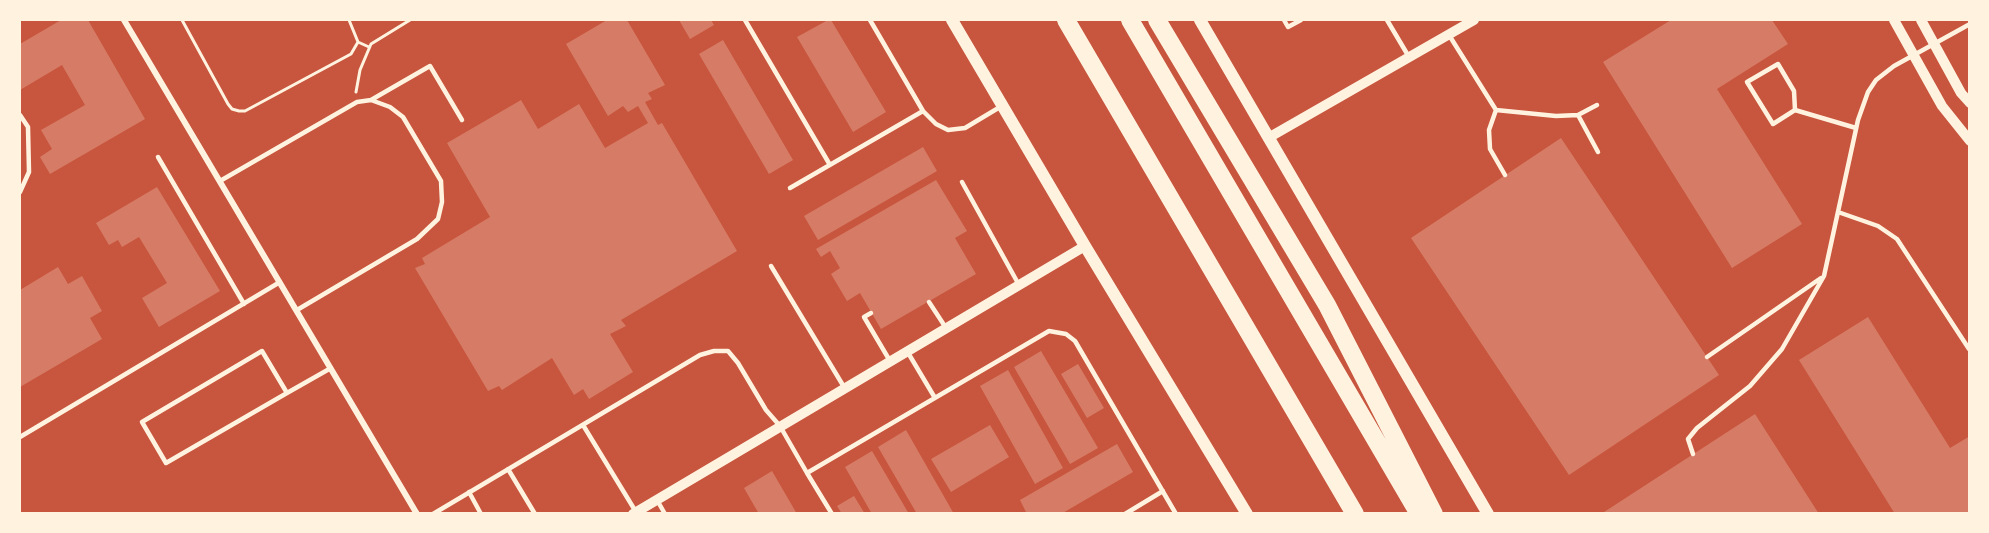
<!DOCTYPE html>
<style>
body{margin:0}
#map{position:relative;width:1989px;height:533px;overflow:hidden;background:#c8553d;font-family:Lato,sans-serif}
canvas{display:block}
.frame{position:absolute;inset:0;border:21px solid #fff3e0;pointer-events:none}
</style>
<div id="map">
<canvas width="1989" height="533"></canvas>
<div class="frame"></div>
</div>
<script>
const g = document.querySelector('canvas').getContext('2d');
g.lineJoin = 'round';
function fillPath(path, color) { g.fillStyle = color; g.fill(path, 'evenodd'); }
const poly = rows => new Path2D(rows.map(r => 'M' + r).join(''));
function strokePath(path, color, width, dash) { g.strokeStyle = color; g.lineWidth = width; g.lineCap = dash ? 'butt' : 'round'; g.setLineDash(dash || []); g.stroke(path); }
fillPath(poly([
 [61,20,88,20,145,119,50,174,40,157,52,149,41,130,85,105,62,65,20,90,20,44],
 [607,20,627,20,665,85,648,93,652,99,645,102,658,125,662,123,737,251,621,320,626,326,610,334,633,372,589,399,583,389,574,395,552,358,502,390,499,386,488,391,415,268,425,264,422,258,490,217,447,143,521,100,538,129,579,104,605,148,648,123,638,106,628,112,623,106,608,116,566,44],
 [679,20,711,20,714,25,690,39],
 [828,20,831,20,886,112,853,132,797,37],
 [1671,20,1772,20,1788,44,1717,89,1802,224,1732,268,1603,62],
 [723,40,793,160,769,174,699,54],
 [1561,138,1719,375,1569,475,1411,238],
 [923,147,937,171,818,240,804,216],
 [936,180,967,231,955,238,976,274,881,329,860,293,847,301,831,274,840,268,830,251,821,257,816,249],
 [157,187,220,291,159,327,142,298,167,283,139,237,122,247,118,240,109,245,96,223],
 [58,267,68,284,82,276,102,311,90,318,102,339,20,387,20,290],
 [1868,317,1950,448,1970,436,1970,514,1895,514,1799,360],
 [1041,351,1098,448,1070,464,1014,367],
 [1078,364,1104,408,1087,418,1061,374],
 [1008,370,1063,468,1035,484,980,386],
 [1755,414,1819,514,1601,514],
 [990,425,1009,457,951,492,931,459],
 [906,430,954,514,917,514,878,447],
 [1117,444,1133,472,1061,514,1027,514,1020,500],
 [872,451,909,514,872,514,845,467],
 [772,471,797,514,759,514,744,488],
 [854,496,865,514,842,514,837,506]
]), '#d67c66');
strokePath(poly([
 [182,20,228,104,232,109,239,111,245,111,351,54,358,42,369,47],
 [349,20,358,42],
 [356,92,360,70,371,44,410,20]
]), '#fff3e0', 3);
strokePath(poly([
 [745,20,830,165],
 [870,20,923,111,936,124,948,130,965,128,1000,107],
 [1284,20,1288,27,1301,20],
 [1387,20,1409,57],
 [1449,35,1496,110,1556,116,1578,115,1597,105],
 [371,100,430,66,462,120],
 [1496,110,1489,130,1490,149,1505,175],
 [1795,110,1794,91,1778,64,1747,82,1773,124,1795,110,1856,128],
 [20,115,28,127,29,172,20,192],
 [1578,115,1598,152],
 [158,157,244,304],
 [220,181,357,102,371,100,390,107,403,117,441,181,442,202,438,219,417,239,297,310],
 [962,182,1019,285],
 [790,188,923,111],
 [1838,212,1878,226,1897,239,1969,349],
 [771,266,844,387],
 [929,302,946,328],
 [871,313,864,317,890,361],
 [907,351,935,398],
 [1707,357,1821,278],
 [287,393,262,351,142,422,166,463,287,393,331,368],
 [583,425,636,512],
 [20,437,280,282],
 [1693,454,1688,439,1697,428,1750,386,1782,349,1824,276,1858,120,1868,92,1876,80,1894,66,1970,24],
 [508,469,535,514],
 [469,492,481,514],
 [657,500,665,514],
 [433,514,700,355,714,351,728,351,738,363,766,410,780,426,807,473],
 [832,514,807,473,1049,331,1066,334,1075,341,1176,514],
 [1125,514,1163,491]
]), '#fff3e0', 4.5);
strokePath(poly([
 [124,20,417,514]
]), '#fff3e0', 6);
strokePath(poly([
 [1894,20,1942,106,1970,141],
 [1921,20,1961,93,1970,103],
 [1268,138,1474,20],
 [633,514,1085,246]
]), '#fff3e0', 10);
strokePath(poly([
 [952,20,1085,246,1247,514],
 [1200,20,1488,514]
]), '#fff3e0', 12);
strokePath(poly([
 [1066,20,1355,514],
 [1130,20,1419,514],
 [1157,20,1327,305,1434,514]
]), '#fff3e0', 18);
</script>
